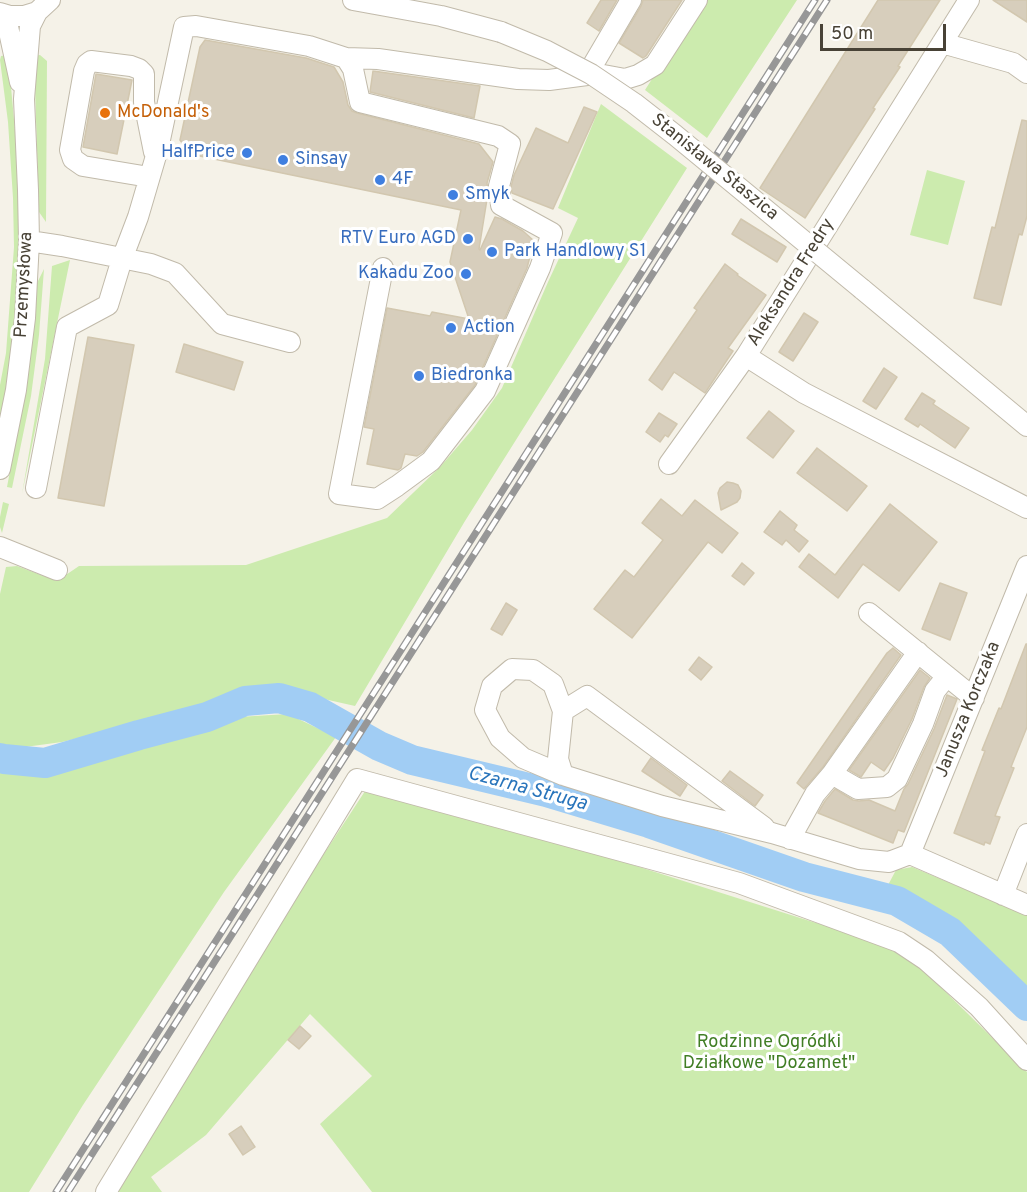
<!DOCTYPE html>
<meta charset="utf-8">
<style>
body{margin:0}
#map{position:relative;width:1027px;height:1192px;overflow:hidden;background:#f5f2e8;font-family:Overpass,sans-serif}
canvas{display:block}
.scale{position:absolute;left:820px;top:24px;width:126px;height:27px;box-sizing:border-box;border:3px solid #484236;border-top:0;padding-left:8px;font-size:18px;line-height:21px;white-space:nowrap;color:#484236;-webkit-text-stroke:4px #fff;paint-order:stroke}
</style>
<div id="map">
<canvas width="1027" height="1192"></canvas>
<div class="scale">50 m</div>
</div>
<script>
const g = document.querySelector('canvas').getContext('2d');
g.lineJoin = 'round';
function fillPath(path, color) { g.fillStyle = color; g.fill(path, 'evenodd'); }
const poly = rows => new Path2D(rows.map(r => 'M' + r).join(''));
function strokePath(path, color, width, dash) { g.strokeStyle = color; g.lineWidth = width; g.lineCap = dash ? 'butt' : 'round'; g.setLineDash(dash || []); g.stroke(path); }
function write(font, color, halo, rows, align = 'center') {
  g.font = font + ' Overpass,sans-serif'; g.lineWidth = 6; g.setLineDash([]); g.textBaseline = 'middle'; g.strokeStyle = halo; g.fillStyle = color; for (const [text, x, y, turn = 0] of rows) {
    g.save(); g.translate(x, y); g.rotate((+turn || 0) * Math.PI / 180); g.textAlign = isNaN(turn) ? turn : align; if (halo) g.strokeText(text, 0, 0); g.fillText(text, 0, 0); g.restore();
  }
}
fillPath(poly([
 [702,0,797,0,707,138,645,90],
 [8,55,19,173,20,274,13,344,0,425,0,385,6,353,14,247,13,198,8,122,0,60,1,56],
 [40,55,47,61,46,222,39,212,34,56],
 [601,104,687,168,465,521,355,706,271,687,190,711,62,742,10,749,0,744,0,594,6,567,17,566,57,581,79,566,246,565,387,518,440,467,472,430,502,388,548,282,578,218,558,208],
 [927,170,965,181,948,245,910,235],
 [70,260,22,494,45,359,52,266],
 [44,269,39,335,31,396,12,488,7,487,29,370,37,283],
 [3,502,9,504,2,533,0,527,0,517],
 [288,714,336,737,224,892,83,1105,29,1192,0,1192,0,768,19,774,63,771,238,717],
 [371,782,813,922,900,947,1027,1072,1027,1192,372,1192,320,1124,372,1076,310,1014,206,1135,151,1177,162,1192,115,1192,180,1090,259,953],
 [912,867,1027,915,1027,997,954,925,887,887,896,870]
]), '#ccebae');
strokePath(poly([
 [0,758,4,759,45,763,139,735,207,717,245,701,279,698,310,707,379,746,412,760,546,792,649,823,804,877,897,901,950,932,1027,1006]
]), '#a1cdf4', 30);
const building = poly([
 [601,0,617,0,599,31,587,23,601,0],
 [643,0,682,0,646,56,643,58,619,43,641,6,643,0],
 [878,0,940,0,898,66,900,67,873,108,875,109,805,218,760,188,878,0],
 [993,0,1027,0,1027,22,993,0],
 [205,40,306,58,334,67,343,82,348,105,352,111,357,113,479,144,493,162,487,183,488,193,479,249,480,250,495,217,502,219,523,231,534,241,527,268,475,385,423,452,417,456,405,454,401,468,398,470,367,464,374,429,364,427,387,308,430,316,432,312,469,319,450,262,461,210,190,154,180,140,200,47,205,40],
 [373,71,480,86,474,118,370,92,373,71],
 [96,74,132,80,117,154,83,147,96,74],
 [584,107,597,112,553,209,512,193,511,187,514,175,536,128,568,143,584,107],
 [1022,120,1027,121,1027,216,1022,235,1019,234,1001,305,974,298,992,227,995,228,1022,120],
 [741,219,786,247,777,262,732,234,741,219],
 [725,264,738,274,737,275,766,295,728,348,733,351,705,393,674,372,662,390,649,380,697,310,694,308,725,264],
 [804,313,818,322,793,361,779,352,804,313],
 [88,337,134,345,104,506,58,498,88,337],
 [184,344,243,362,234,390,176,372,184,344],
 [884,368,897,377,876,409,863,401,884,368],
 [922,393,935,401,933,404,969,428,955,448,920,424,918,427,905,419,922,393],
 [769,411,794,431,773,458,747,438,769,411],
 [659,413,677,424,668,437,665,435,660,442,646,432,659,413],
 [817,448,867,486,847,511,797,473,817,448],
 [727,482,733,483,738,485,741,491,740,498,737,502,721,510,718,493,720,488,727,482],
 [661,499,682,516,695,500,738,533,722,553,708,542,632,638,594,609,625,570,634,577,663,540,642,523,661,499],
 [890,504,937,542,899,591,863,564,838,598,799,567,809,554,835,575,890,504],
 [780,511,797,525,794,530,808,541,799,552,786,540,782,545,764,532,780,511],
 [742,563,754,573,744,585,732,576,742,563],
 [940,583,967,593,950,640,922,629,940,583],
 [506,603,517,610,502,635,491,629,506,603],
 [1026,644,1027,644,1027,727,1011,767,1014,768,995,816,1000,817,990,844,985,842,984,845,954,833,985,751,982,750,999,708,1001,709,1026,644],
 [893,648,901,655,823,767,804,789,797,783,887,653,893,648],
 [699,657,712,667,701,680,689,670,699,657],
 [920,670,930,678,924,687,912,719,893,758,884,771,871,762,861,777,849,770,920,670],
 [947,695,957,699,904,832,898,830,893,843,818,813,825,801,835,789,853,800,859,801,869,800,895,811,904,789,908,784,934,729,947,695],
 [651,758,687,785,680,796,642,771,651,758],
 [730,771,763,795,755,806,722,781,730,771],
 [300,1026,311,1036,299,1049,288,1040,300,1026],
 [241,1126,255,1147,243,1155,229,1134,241,1126]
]);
fillPath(building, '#d7cebc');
strokePath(building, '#d2c7af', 1.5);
const minor = poly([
 [353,0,441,16,501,32],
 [631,0,587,75,598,74,625,79,638,75,655,65,697,0],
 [0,13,10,16,24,16,37,12,50,0],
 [0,16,8,27,20,82],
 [942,43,1013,63,1027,73],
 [346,58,378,59,518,79,549,80,587,75],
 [149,177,83,166,73,159,70,150,84,71,87,64,91,61,131,66,139,69,144,74,144,102,154,152],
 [29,241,62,246,151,264,175,273,222,324,290,342],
 [862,289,1027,426],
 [746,356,804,393,1027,508],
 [669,464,746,356,969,0],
 [0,469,16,390,25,318,29,241,28,190,24,99,30,26,37,12],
 [36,488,67,327,108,305,122,259,138,217,158,149,184,27,196,26,309,46,346,58,353,69,360,102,498,136,510,144,499,186,501,205,552,233,540,268,485,391,431,461,397,486,377,499,339,494,383,268],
 [0,547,57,570],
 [869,613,974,698],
 [563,711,587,696,764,827],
 [832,774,858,789,887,787,897,779,923,724,935,691,947,676],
 [563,775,558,759,563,711,553,684,533,670,512,669,492,686,485,710,500,738,523,758,563,775,662,806,772,833,859,859,889,862,910,854,1027,905],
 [790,839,815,794,832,774,918,652],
 [910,854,1027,566],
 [1003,895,1027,834],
 [106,1192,357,779,739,883,899,942,926,960,979,1007,1027,1060]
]);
strokePath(minor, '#c1baaa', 22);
strokePath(minor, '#fff', 20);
const rail = poly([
 [56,1192,815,0],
 [68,1192,827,0]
]);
strokePath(rail, '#979797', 7);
strokePath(rail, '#fff', 4.5, [14]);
const minorBridge = poly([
 [501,32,547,51,591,74,634,103,675,135,862,289]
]);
strokePath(minorBridge, '#c1baaa', 22, []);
strokePath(minorBridge, '#fff', 20);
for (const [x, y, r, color] of [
 [105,113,6,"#e8710a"],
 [247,153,6,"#3f7fe0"],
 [283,160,6,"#3f7fe0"],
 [380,180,6,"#3f7fe0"],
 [453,195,6,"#3f7fe0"],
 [468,239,6,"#3f7fe0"],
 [492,252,6,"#3f7fe0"],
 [466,274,6,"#3f7fe0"],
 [451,328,6,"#3f7fe0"],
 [419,376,6,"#3f7fe0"]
]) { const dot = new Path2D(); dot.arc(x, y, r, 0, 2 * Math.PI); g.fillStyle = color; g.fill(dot); strokePath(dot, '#fff', 2); }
write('18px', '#c56008', '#fff', [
 ["McDonald's",117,113]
], 'left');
write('18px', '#366cbe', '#fff', [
 ["HalfPrice",235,153,"right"],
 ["Sinsay",295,160],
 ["4F",392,180],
 ["Smyk",465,195],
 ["RTV Euro AGD",456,239,"right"],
 ["Park Handlowy S1",504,252],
 ["Kakadu Zoo",454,274,"right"],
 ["Action",463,328],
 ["Biedronka",431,376]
], 'left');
write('18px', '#484236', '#fff', [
 ["Stanisława Staszica",714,168,39],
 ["Aleksandra Fredry",792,283,-58],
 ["Przemysłowa",25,285,-87],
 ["Janusza Korczaka",969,710,-68]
]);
write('18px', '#417e25', '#fff', [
 ["Rodzinne Ogródki",769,1043],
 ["Działkowe \"Dozamet\"",769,1064]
]);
write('italic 20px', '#2874bb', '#fff', [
 ["Czarna Struga",527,790,15]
]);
</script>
